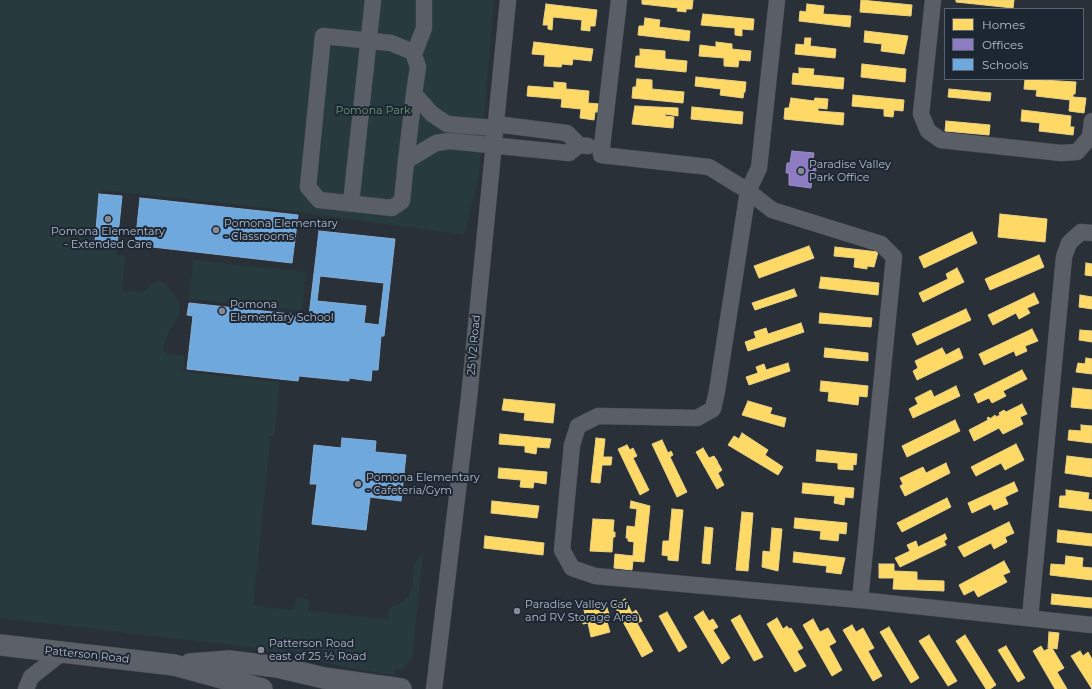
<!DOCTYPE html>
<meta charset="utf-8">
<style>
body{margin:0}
#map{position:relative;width:1092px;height:689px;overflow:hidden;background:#2a3038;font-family:Montserrat,sans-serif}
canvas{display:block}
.legend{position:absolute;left:944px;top:8px;width:140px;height:72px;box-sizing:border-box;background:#1d2633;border:1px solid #59626f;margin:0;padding:5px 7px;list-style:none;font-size:12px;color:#b4bcc9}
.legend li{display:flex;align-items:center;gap:8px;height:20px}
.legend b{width:20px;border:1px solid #59626f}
</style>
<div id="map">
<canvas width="1092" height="689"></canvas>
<ul class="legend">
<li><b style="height:11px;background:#ffd966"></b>Homes</li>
<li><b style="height:11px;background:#8e7cc3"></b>Offices</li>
<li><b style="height:11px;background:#6fa8dc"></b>Schools</li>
</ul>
</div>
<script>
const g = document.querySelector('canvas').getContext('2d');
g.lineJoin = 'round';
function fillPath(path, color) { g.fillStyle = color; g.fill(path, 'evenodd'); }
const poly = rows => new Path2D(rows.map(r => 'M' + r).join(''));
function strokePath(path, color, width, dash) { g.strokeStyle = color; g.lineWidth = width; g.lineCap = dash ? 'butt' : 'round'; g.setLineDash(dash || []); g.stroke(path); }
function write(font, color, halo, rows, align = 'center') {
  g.font = font + ' Montserrat,sans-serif'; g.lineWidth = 4; g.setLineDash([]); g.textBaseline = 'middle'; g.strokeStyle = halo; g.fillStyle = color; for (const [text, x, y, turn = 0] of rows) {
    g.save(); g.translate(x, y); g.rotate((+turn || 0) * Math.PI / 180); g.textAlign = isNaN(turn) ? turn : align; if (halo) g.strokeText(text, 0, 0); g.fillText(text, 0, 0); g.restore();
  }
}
fillPath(poly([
 [0,0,494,0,479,175,464,235,268,208,129,193,129,189,128,193,102,190,99,195,94,242,115,245,117,248,116,255,125,256,122,291,144,292,151,285,159,281,166,284,179,301,180,314,168,333,163,350,168,354,180,355,185,357,183,372,280,382,274,436,269,436,270,444,253,604,256,606,294,610,296,598,307,599,309,602,308,611,388,619,390,607,401,603,408,597,412,588,415,562,423,553,412,658,403,669,398,670,395,668,394,670,396,673,393,675,351,668,266,650,266,647,257,645,256,648,0,618],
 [193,260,306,272,302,311,189,299]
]), '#273a3e');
const homes = poly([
 [642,0,693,0,692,9,686,9,686,12,677,11,678,8,642,4,642,0],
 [861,0,912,5,911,16,860,12,861,0],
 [956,0,1014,0,1013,8,956,2,956,0],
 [546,4,597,10,595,26,590,26,590,31,581,30,582,20,553,17,552,30,548,29,548,25,543,25,546,4],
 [807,4,824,6,823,14,851,16,850,27,799,21,800,11,806,12,807,4],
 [703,14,754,19,753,30,742,29,742,36,735,35,735,28,701,25,703,14],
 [645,18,660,20,659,27,690,31,689,41,638,35,639,26,644,26,645,18],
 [865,31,908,36,904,54,881,51,882,44,864,42,865,31],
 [805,38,811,38,810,46,836,49,835,58,795,54,796,44,804,45,805,38],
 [534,42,593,49,591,61,573,59,572,65,562,64,561,67,544,66,545,55,532,54,534,42],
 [716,42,732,44,732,49,751,51,750,61,739,60,738,67,724,66,724,58,699,56,700,45,716,47,716,42],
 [640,49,665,51,665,59,687,61,686,72,635,67,636,56,640,56,640,49],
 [862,64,906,69,905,82,861,77,862,64],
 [799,68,814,69,813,75,844,78,843,89,792,84,793,73,799,74,799,68],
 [696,77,746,82,745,92,744,92,743,98,720,95,721,89,695,86,696,77],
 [637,79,652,80,652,89,684,92,683,103,632,98,633,87,636,87,637,79],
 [1025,79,1076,82,1075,94,1073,94,1073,97,1086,98,1084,113,1069,111,1070,100,1036,96,1037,90,1024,89,1025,79],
 [554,82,566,83,566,89,589,91,588,103,599,104,598,112,595,112,594,120,580,118,581,109,561,107,562,99,527,96,528,86,554,88,554,82],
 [949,89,991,93,990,101,948,97,949,89],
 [853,95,904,100,903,111,894,110,893,117,884,116,884,109,852,106,853,95],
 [791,98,814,101,815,98,828,99,827,109,818,108,818,111,844,113,843,125,784,119,785,108,789,108,791,98],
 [635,106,678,108,678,116,665,114,665,116,674,117,673,128,632,124,635,106],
 [692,107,743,112,742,124,691,119,692,107],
 [1022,110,1071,116,1070,127,1074,127,1073,135,1039,131,1040,123,1021,121,1022,110],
 [946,121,990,125,989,135,945,131,946,121],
 [1000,214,1047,219,1045,242,998,237,1000,214],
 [972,232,977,243,924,268,919,257,972,232],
 [809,246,814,258,759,278,754,266,809,246],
 [835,247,878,252,874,267,867,266,867,269,854,267,855,258,834,256,835,247],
 [1039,255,1044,267,990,290,985,279,1039,255],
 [1086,263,1092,264,1092,276,1085,275,1086,263],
 [957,268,964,282,923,302,919,293,948,279,946,274,957,268],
 [821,277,879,283,878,295,819,288,821,277],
 [794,289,797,296,755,310,752,303,794,289],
 [1034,293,1039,303,1027,308,1030,313,1019,319,1016,313,993,325,988,315,1034,293],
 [1080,295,1092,297,1092,309,1079,307,1080,295],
 [966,309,971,320,917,345,912,334,966,309],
 [820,313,872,318,871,327,819,323,820,313],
 [801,323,804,332,748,351,745,342,756,338,754,332,766,328,768,334,801,323],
 [1032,329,1038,341,1025,346,1027,351,1016,356,1014,351,984,365,979,354,1032,329],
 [1080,330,1092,331,1092,342,1079,340,1080,330],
 [825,348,868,353,868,361,824,357,825,348],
 [942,348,946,355,959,348,963,358,917,380,913,371,918,368,915,361,942,348],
 [1086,358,1092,359,1092,374,1076,372,1078,363,1085,364,1086,358],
 [788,363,790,371,749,385,746,377,758,373,756,367,764,364,766,370,788,363],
 [1022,370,1027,379,1003,391,1006,396,992,403,989,398,978,403,974,394,1022,370],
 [821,381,868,386,867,397,859,396,858,405,828,401,829,392,820,391,821,381],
 [956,386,960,396,913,418,909,409,918,404,915,398,931,390,934,397,956,386],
 [1073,388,1092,390,1092,409,1071,407,1073,388],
 [504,399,555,404,553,423,524,420,525,413,502,410,504,399],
 [748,401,772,408,770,414,786,418,784,427,742,415,748,401],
 [1022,404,1027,414,1020,417,1023,424,1003,434,999,428,974,441,969,430,988,420,987,418,989,417,990,419,995,415,996,417,1000,415,999,413,1004,410,1006,412,1022,404],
 [955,420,960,431,907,457,902,446,955,420],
 [1081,425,1092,426,1092,443,1068,440,1069,430,1081,431,1081,425],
 [742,433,768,450,765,455,783,467,778,475,728,445,734,436,739,439,742,433],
 [500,434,551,439,549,448,537,447,536,454,525,452,525,446,499,444,500,434],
 [596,438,605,439,603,457,612,457,611,465,602,465,600,483,591,482,596,438],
 [662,440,668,453,671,451,673,455,670,457,687,492,677,497,652,444,662,440],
 [1016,444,1024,460,1005,470,1001,463,976,476,971,467,1016,444],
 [627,445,630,450,633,448,637,456,633,458,649,490,640,495,618,449,627,445],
 [703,448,709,458,714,456,718,462,714,466,718,463,722,470,718,473,724,485,717,489,696,452,703,448],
 [817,450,857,454,856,465,853,464,853,470,838,469,838,463,816,461,817,450],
 [1067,456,1092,459,1092,477,1065,473,1067,456],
 [946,463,950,473,905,496,900,486,903,484,900,478,923,467,926,473,946,463],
 [499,468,547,472,546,484,534,482,533,488,520,487,521,480,498,478,499,468],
 [1014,482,1018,491,1005,497,1008,504,994,510,991,504,972,513,968,503,1014,482],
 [803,483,854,488,853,498,845,497,844,505,834,503,835,496,802,493,803,483],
 [1066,490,1089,493,1088,499,1092,500,1092,511,1059,507,1060,496,1066,496,1066,490],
 [947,498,951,507,902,532,897,523,947,498],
 [492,501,539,506,537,518,491,513,492,501],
 [631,501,650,506,644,562,633,561,632,570,614,568,615,554,633,556,634,542,628,541,628,538,626,538,627,526,635,527,637,509,630,508,631,501],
 [672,509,683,510,678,561,668,560,668,556,662,555,663,541,669,541,672,509],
 [742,512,753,513,748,571,736,570,742,512],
 [795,518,847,523,846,534,839,533,838,541,820,539,821,531,794,528,795,518],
 [593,519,614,520,613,532,615,532,615,537,613,537,612,552,590,551,593,519],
 [1009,522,1014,533,1005,537,1007,542,994,549,991,543,964,557,958,547,1009,522],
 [705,527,713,528,710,564,702,563,705,527],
 [772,528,782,529,778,571,762,567,763,551,770,552,772,528],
 [1058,530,1092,534,1092,546,1057,542,1058,530],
 [945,534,947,539,944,541,946,545,900,567,895,558,910,551,907,545,916,541,918,547,945,534],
 [485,536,544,543,543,555,484,548,485,536],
 [794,552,845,558,841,574,826,572,827,566,793,562,794,552],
 [1066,556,1083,558,1082,567,1092,568,1092,580,1050,575,1051,564,1065,565,1066,556],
 [1004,561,1010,572,1003,575,1007,582,978,597,974,590,964,595,959,585,1004,561],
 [879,564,894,564,894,571,917,572,917,580,944,581,944,591,893,589,894,578,879,578,879,564],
 [1052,594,1092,598,1092,608,1051,604,1052,594],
 [625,599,632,613,636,610,642,621,637,623,653,651,642,657,614,605,625,599],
 [602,601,603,606,606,605,609,614,605,615,610,632,591,637,588,623,583,624,581,615,585,614,583,606,602,601],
 [703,611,709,621,713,619,718,627,713,630,730,658,722,664,694,617,703,611],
 [667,612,687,647,679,652,659,616,667,612],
 [740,615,763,657,754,661,731,620,740,615],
 [777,618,783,629,787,626,789,629,791,628,803,648,797,651,806,666,795,672,767,624,777,618],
 [813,619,820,632,828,628,836,642,829,646,842,670,832,676,803,625,813,619],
 [852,625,856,632,863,628,874,648,868,651,882,676,873,681,843,630,852,625],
 [889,627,919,678,911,683,880,632,889,627],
 [1049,632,1059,633,1057,649,1052,648,1064,668,1057,672,1067,689,1055,689,1033,651,1041,646,1044,651,1050,648,1048,648,1049,632],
 [929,635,957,681,948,686,919,641,929,635],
 [965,635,996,685,990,689,986,689,956,641,965,635],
 [1006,646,1025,678,1018,682,998,650,1006,646],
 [1080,651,1083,656,1088,652,1092,659,1092,689,1071,656,1080,651]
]);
fillPath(homes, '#ffd966');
strokePath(homes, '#e8d084', 1);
const offices = poly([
 [792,151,814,153,812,168,816,168,815,178,812,177,811,188,789,185,789,173,786,173,787,163,790,163,792,151]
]);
fillPath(offices, '#8e7cc3');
strokePath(offices, '#998fc5', 1);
const schools = poly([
 [99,194,122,196,117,245,95,242,99,194],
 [140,198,298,215,292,263,135,245,140,198],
 [319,231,395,239,384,336,381,336,378,370,372,370,371,381,349,378,349,381,299,376,298,381,187,369,193,316,187,315,189,303,309,316,319,231],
 [320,276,384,283,379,325,364,323,366,306,317,301,320,276],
 [342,438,376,441,375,452,406,455,401,501,370,497,366,530,312,524,317,484,310,484,314,445,341,448,342,438]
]);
fillPath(schools, '#6fa8dc');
strokePath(schools, '#84aed6', 1);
const minor = poly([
 [619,0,601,155,709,167,748,191,772,210,881,244,894,257,860,600],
 [777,0,759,168,748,191,717,391,713,409,697,418,598,416,578,426,572,445,562,550,572,568,595,576,860,600,1092,625],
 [933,0,921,114,928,131,941,140,1061,153,1077,152,1090,137,1092,121],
 [414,54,424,28,424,0],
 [495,124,567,133,579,145,588,146],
 [494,128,447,124,432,114,414,94,418,67,413,52,391,43,323,36,308,187,319,200,392,208,402,201,406,161,436,143,450,141,569,153,579,145],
 [406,161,414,94],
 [351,203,373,0],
 [1030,618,1064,257,1069,243,1081,232,1092,233],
 [26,689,31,677,63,652],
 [434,689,469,398,508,0]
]);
const major = poly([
 [0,645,174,665,262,689],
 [190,664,229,661,277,667,324,678,401,689]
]);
strokePath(minor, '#484c53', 17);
strokePath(major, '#484c55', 22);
strokePath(minor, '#5a5e66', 16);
strokePath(major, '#5c6168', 21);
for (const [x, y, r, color] of [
 [801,171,4,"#848b96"],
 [108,219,4,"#848b96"],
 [216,230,4,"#848b96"],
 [222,311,4,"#848b96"],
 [358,484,4,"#848b96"],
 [517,611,4,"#848b96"],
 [261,650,4,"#848b96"]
]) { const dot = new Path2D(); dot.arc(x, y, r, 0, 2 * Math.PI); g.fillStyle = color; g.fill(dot); strokePath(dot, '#1d2633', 1.5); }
write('11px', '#6b9a76', '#1d2633', [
 ["Pomona Park",373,111]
]);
write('11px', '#b4bcc9', '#1d2633', [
 ["Paradise Valley",809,165],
 ["Park Office",809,178],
 ["Pomona Elementary",224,224],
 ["- Classrooms",224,237],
 ["Pomona Elementary",108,232,"center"],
 ["- Extended Care",108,245,"center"],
 ["Pomona",230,305],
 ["Elementary School",230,318],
 ["Pomona Elementary",366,478],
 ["- Cafeteria/Gym",366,491],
 ["Paradise Valley Car",525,605],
 ["and RV Storage Area",525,618],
 ["Patterson Road",269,644],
 ["east of 25 ½ Road",269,657]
], 'left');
write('11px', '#b4bcc9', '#1d2633', [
 ["25 1/2 Road",474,345,-85],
 ["Patterson Road",87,655,6]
]);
</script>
